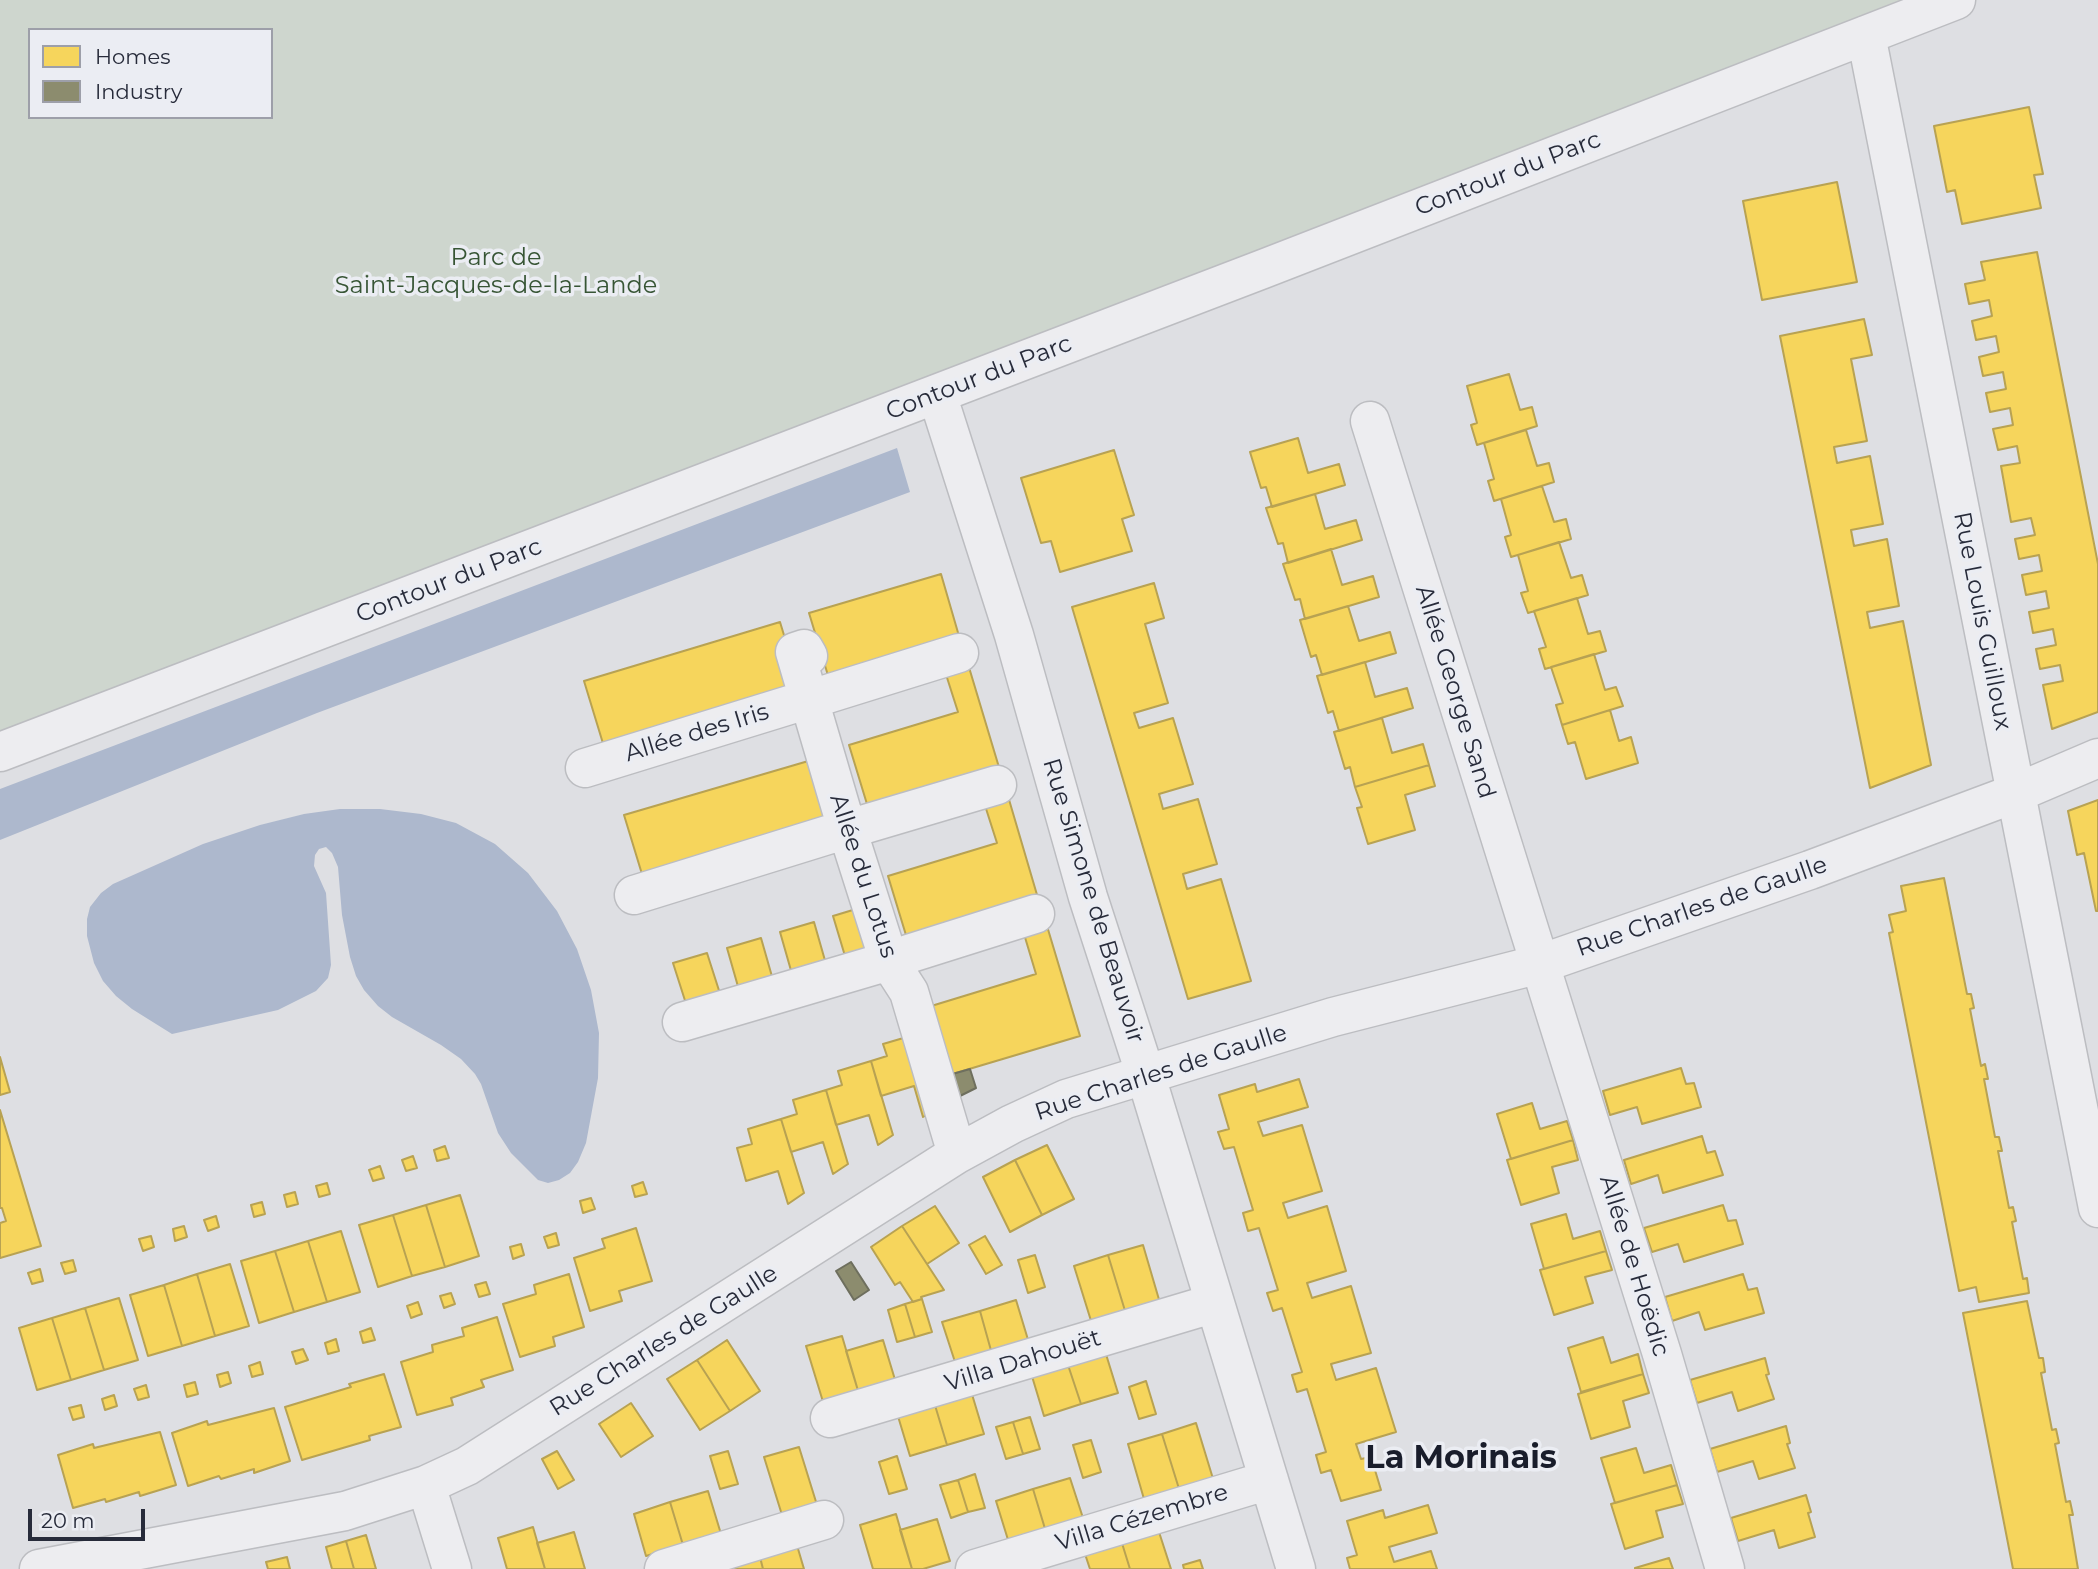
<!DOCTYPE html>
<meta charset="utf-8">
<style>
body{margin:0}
#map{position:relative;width:2098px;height:1569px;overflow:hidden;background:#dedfe3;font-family:Montserrat,sans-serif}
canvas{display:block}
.legend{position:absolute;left:28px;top:28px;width:245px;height:91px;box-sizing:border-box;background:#ebedf3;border:2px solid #9d9fa9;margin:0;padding:9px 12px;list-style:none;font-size:21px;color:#272b3a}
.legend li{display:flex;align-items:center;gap:14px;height:35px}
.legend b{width:35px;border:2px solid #9d9fa9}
.scale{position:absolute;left:28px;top:1509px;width:117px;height:32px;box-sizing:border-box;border:4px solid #272b3a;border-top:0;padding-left:9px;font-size:21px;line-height:24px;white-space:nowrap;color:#272b3a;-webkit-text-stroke:5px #ebedf3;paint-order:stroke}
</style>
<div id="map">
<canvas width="2098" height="1569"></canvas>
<ul class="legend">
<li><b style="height:19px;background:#f6d55c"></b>Homes</li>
<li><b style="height:19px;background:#8c8c6e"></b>Industry</li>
</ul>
<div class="scale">20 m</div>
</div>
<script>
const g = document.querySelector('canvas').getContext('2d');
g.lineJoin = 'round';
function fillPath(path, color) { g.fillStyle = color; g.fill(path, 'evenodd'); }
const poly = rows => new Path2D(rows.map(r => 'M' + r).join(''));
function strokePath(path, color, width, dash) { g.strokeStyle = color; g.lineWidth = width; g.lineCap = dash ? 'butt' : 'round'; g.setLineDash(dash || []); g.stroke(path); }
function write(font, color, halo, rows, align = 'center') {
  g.font = font + ' Montserrat,sans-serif'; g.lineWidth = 7; g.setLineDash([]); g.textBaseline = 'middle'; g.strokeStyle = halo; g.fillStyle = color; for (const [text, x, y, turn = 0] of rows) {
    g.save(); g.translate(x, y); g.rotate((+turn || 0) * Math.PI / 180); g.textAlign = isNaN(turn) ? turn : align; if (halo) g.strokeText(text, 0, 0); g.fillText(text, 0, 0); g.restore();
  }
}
fillPath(poly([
 [0,0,1956,0,0,752],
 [30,30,271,30,271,117,30,117]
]), '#ced6ce');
fillPath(poly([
 [897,448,910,492,317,713,0,840,0,789],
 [340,809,380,809,421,814,456,823,495,844,528,873,557,911,577,949,591,990,599,1033,598,1078,586,1143,578,1162,570,1173,559,1180,548,1183,538,1180,511,1153,498,1133,481,1084,475,1074,461,1059,441,1045,392,1017,378,1006,364,990,356,976,350,957,342,915,338,867,332,853,326,847,319,849,315,855,314,866,326,893,331,965,328,978,316,991,278,1010,172,1034,132,1009,116,996,103,981,94,963,87,936,87,919,90,907,101,893,113,884,203,844,260,825,304,814]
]), '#adb8cd');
const homes = poly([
 [2029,107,2043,174,2034,175,2041,208,1962,224,1955,190,1947,192,1934,126,2029,107],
 [1837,182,1857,282,1762,300,1743,201,1837,182],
 [2037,252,2098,564,2098,712,2052,729,2043,685,2063,681,2060,665,2040,669,2036,649,2056,645,2053,629,2033,633,2029,612,2049,608,2046,591,2026,595,2022,575,2042,571,2039,555,2019,559,2015,539,2035,535,2031,518,2011,522,2001,466,2020,463,2017,446,1998,450,1993,429,2013,425,2010,408,1990,412,1986,393,2006,389,2003,372,1983,376,1979,357,1999,352,1996,336,1976,340,1972,321,1992,316,1989,300,1969,304,1965,284,1985,280,1981,262,2037,252],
 [1864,319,1872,355,1851,359,1867,441,1834,447,1837,463,1870,456,1883,524,1851,530,1854,546,1887,539,1899,606,1867,612,1870,628,1903,621,1931,765,1870,788,1780,336,1864,319],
 [1509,374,1520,410,1532,407,1537,426,1477,445,1471,425,1477,423,1467,386,1509,374],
 [1526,430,1537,466,1549,463,1554,482,1494,501,1488,481,1494,479,1484,443,1526,430],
 [1298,438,1308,473,1339,464,1345,485,1272,507,1266,487,1261,488,1250,452,1298,438],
 [1114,450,1134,515,1122,519,1132,551,1060,572,1051,541,1041,543,1021,478,1114,450],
 [1542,486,1554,522,1566,519,1571,539,1511,557,1505,537,1511,535,1501,499,1542,486],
 [1315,494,1325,529,1356,520,1362,540,1288,563,1283,543,1278,544,1266,508,1315,494],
 [1559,542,1571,578,1582,575,1588,595,1528,613,1521,593,1528,591,1518,555,1559,542],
 [1331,549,1342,585,1373,576,1379,597,1305,619,1300,599,1295,600,1283,564,1331,549],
 [941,574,961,643,830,682,809,613,941,574],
 [1154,583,1164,618,1145,624,1168,703,1134,713,1139,728,1173,718,1193,784,1159,794,1163,809,1198,799,1217,864,1183,874,1187,889,1221,879,1251,981,1188,999,1072,607,1154,583],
 [1577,598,1588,634,1600,631,1606,651,1545,669,1539,649,1546,647,1534,611,1577,598],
 [1348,606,1359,641,1390,632,1396,653,1322,675,1316,655,1311,657,1300,620,1348,606],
 [780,622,801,691,605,750,584,681,780,622],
 [965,654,1001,774,870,814,849,745,958,712,942,662,965,654],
 [1594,654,1605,690,1616,687,1623,706,1562,725,1556,705,1563,703,1551,667,1594,654],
 [1365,662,1375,697,1407,688,1413,708,1339,731,1333,711,1328,713,1317,676,1365,662],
 [1610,710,1619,741,1631,737,1638,763,1586,779,1575,742,1568,744,1562,725,1610,710],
 [1382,718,1392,753,1423,744,1429,765,1355,787,1350,767,1345,769,1334,732,1382,718],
 [822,757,842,826,645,884,624,815,822,757],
 [1429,765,1435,786,1405,795,1415,830,1368,844,1357,808,1362,807,1355,787,1429,765],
 [1005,786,1040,905,909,945,888,876,997,843,981,793,1005,786],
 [2098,800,2098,911,2096,911,2084,853,2077,855,2068,811,2098,800],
 [1944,878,1967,994,1971,994,1974,1008,1970,1009,1981,1066,1985,1064,1988,1079,1984,1079,1995,1137,1999,1137,2002,1151,1998,1151,2009,1208,2013,1207,2016,1221,2012,1222,2023,1279,2027,1278,2029,1293,1979,1302,1976,1287,1959,1291,1889,933,1893,932,1889,915,1906,911,1901,886,1944,878],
 [866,906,881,956,848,966,833,916,866,906],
 [1044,916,1080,1036,949,1075,928,1007,1036,974,1021,924,1044,916],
 [814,922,828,971,794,981,780,932,814,922],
 [761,938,775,987,741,997,727,948,761,938],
 [707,953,723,1003,689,1013,673,963,707,953],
 [917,1034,939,1108,923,1117,914,1086,881,1096,871,1061,887,1056,883,1044,917,1034],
 [0,1057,10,1092,0,1095,0,1057],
 [871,1061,893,1135,878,1145,869,1115,836,1125,826,1090,842,1085,838,1071,871,1061],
 [1681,1068,1686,1084,1694,1083,1701,1107,1642,1124,1637,1107,1610,1115,1603,1091,1681,1068],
 [1299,1079,1308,1107,1258,1122,1263,1136,1302,1125,1322,1191,1283,1203,1288,1218,1327,1206,1346,1271,1307,1283,1312,1298,1351,1286,1371,1353,1331,1364,1336,1380,1376,1368,1396,1432,1356,1444,1361,1459,1371,1457,1381,1490,1341,1501,1331,1470,1321,1473,1316,1455,1326,1452,1307,1389,1297,1392,1292,1375,1302,1372,1282,1308,1273,1311,1267,1293,1278,1290,1259,1228,1248,1231,1243,1213,1253,1210,1234,1147,1224,1149,1218,1132,1229,1129,1219,1095,1255,1084,1257,1092,1299,1079],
 [826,1090,848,1164,833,1174,823,1142,791,1152,781,1119,797,1114,793,1100,826,1090],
 [1532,1103,1540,1129,1567,1121,1573,1140,1511,1159,1497,1114,1532,1103],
 [0,1110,41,1246,0,1258,0,1223,6,1221,2,1208,0,1208,0,1110],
 [781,1119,804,1193,788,1204,778,1171,746,1181,737,1148,752,1144,748,1129,781,1119],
 [1702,1136,1707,1153,1715,1151,1723,1175,1663,1193,1658,1175,1631,1184,1624,1160,1702,1136],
 [1573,1140,1578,1160,1552,1167,1559,1193,1521,1205,1507,1160,1573,1140],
 [1047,1145,1074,1199,1042,1215,1015,1160,1047,1145],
 [445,1146,449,1158,437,1161,434,1150,445,1146],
 [413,1156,417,1168,406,1171,402,1160,413,1156],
 [1015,1160,1042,1215,1010,1232,983,1177,1015,1160],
 [380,1166,384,1178,373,1181,369,1170,380,1166],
 [643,1182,647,1194,635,1197,632,1186,643,1182],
 [327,1183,330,1194,319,1197,316,1186,327,1183],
 [295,1192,298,1204,287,1207,284,1195,295,1192],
 [460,1195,479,1256,445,1267,426,1205,460,1195],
 [591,1198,595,1209,583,1213,580,1201,591,1198],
 [262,1202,265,1214,254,1217,251,1205,262,1202],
 [426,1205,445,1267,412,1276,393,1215,426,1205],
 [1723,1205,1728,1221,1736,1220,1743,1244,1684,1262,1678,1244,1652,1252,1644,1228,1723,1205],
 [935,1206,959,1243,927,1264,902,1226,935,1206],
 [1566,1214,1573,1239,1600,1231,1606,1251,1544,1269,1531,1224,1566,1214],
 [393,1215,412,1276,378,1287,359,1225,393,1215],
 [216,1216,219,1227,208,1231,204,1220,216,1216],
 [184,1226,187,1237,175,1241,173,1229,184,1226],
 [902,1226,944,1290,921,1297,922,1299,913,1302,900,1282,895,1285,871,1247,902,1226],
 [636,1228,652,1281,619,1291,622,1301,590,1311,574,1258,605,1248,602,1239,636,1228],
 [341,1231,360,1292,327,1302,308,1241,341,1231],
 [556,1233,559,1245,548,1248,544,1237,556,1233],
 [151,1236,154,1247,143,1251,139,1239,151,1236],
 [985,1236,1002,1265,986,1274,969,1245,985,1236],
 [308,1241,327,1302,294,1312,275,1251,308,1241],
 [521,1244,524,1255,513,1259,510,1247,521,1244],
 [1143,1245,1160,1303,1126,1314,1108,1255,1143,1245],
 [275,1251,294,1312,259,1323,241,1261,275,1251],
 [1606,1251,1612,1270,1585,1277,1593,1303,1554,1315,1540,1270,1606,1251],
 [1035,1255,1045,1287,1028,1293,1018,1260,1035,1255],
 [1108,1255,1126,1314,1092,1324,1074,1266,1108,1255],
 [73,1260,76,1271,65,1274,61,1263,73,1260],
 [230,1264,249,1326,215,1336,197,1274,230,1264],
 [40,1269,43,1281,32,1284,28,1273,40,1269],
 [197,1274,215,1336,182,1346,164,1285,197,1274],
 [569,1274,584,1327,553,1337,555,1346,520,1357,503,1304,536,1294,534,1285,569,1274],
 [1743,1274,1748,1290,1757,1288,1764,1313,1705,1330,1699,1312,1672,1321,1665,1297,1743,1274],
 [486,1282,490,1294,479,1297,475,1285,486,1282],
 [164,1285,182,1346,148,1356,130,1295,164,1285],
 [451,1293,455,1304,444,1308,440,1296,451,1293],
 [119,1298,138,1360,104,1370,85,1308,119,1298],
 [922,1299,932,1332,915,1337,905,1304,922,1299],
 [1016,1300,1029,1343,992,1354,980,1311,1016,1300],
 [2027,1301,2039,1358,2043,1358,2045,1372,2041,1373,2052,1430,2056,1429,2059,1443,2055,1444,2066,1502,2070,1501,2073,1515,2069,1515,2078,1569,2013,1569,1963,1313,2027,1301],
 [418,1302,422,1314,411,1318,407,1306,418,1302],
 [905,1304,915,1337,897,1342,888,1310,905,1304],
 [85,1308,104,1370,71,1380,52,1318,85,1308],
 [980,1311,992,1354,956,1365,942,1322,980,1311],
 [497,1317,513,1370,481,1380,484,1387,451,1398,453,1405,417,1415,401,1362,433,1352,432,1345,464,1336,462,1328,497,1317],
 [52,1318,71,1380,37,1390,19,1328,52,1318],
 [371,1328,375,1340,363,1343,360,1332,371,1328],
 [842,1336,859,1394,824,1405,806,1346,842,1336],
 [1603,1337,1611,1363,1638,1354,1643,1374,1581,1392,1568,1348,1603,1337],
 [336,1339,339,1351,328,1354,325,1343,336,1339],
 [727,1340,760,1391,730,1411,697,1360,727,1340],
 [883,1340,896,1383,859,1394,846,1351,883,1340],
 [303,1349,308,1360,296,1364,292,1352,303,1349],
 [1105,1351,1118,1393,1081,1404,1067,1362,1105,1351],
 [1765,1358,1769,1374,1766,1375,1774,1399,1738,1411,1732,1392,1697,1403,1690,1380,1765,1358],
 [697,1360,730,1411,700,1430,667,1379,697,1360],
 [260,1362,263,1374,252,1377,249,1366,260,1362],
 [1067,1362,1081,1404,1044,1416,1031,1373,1067,1362],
 [228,1372,231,1383,220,1387,217,1375,228,1372],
 [384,1374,401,1427,369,1436,370,1440,302,1460,285,1407,351,1387,349,1384,384,1374],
 [1643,1374,1649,1393,1623,1401,1630,1427,1591,1439,1578,1394,1643,1374],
 [1146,1381,1156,1414,1139,1419,1129,1387,1146,1381],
 [195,1382,198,1394,187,1397,184,1385,195,1382],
 [146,1385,149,1397,138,1400,134,1389,146,1385],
 [971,1391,984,1434,947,1445,934,1402,971,1391],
 [114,1395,117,1406,105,1410,102,1399,114,1395],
 [934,1402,947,1445,910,1456,897,1413,934,1402],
 [631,1403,653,1436,621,1457,599,1424,631,1403],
 [81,1405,84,1417,73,1420,69,1408,81,1405],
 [274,1408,290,1461,254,1473,254,1469,221,1479,219,1476,188,1486,172,1433,207,1421,208,1425,274,1408],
 [1030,1417,1040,1449,1023,1454,1013,1422,1030,1417],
 [1013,1422,1023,1454,1006,1459,996,1427,1013,1422],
 [1196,1423,1214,1482,1180,1492,1162,1434,1196,1423],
 [1786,1426,1790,1443,1787,1444,1795,1468,1759,1479,1753,1461,1717,1472,1710,1449,1786,1426],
 [160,1432,176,1485,140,1496,139,1492,106,1502,105,1499,73,1508,58,1455,93,1444,94,1448,160,1432],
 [1162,1434,1180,1492,1144,1499,1128,1444,1162,1434],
 [1091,1440,1101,1472,1083,1478,1073,1445,1091,1440],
 [799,1447,817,1505,782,1515,764,1457,799,1447],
 [1636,1448,1644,1473,1671,1465,1677,1485,1615,1503,1601,1458,1636,1448],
 [557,1451,574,1480,558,1489,542,1459,557,1451],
 [728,1451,738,1484,720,1489,710,1456,728,1451],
 [897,1456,907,1489,889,1494,879,1462,897,1456],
 [975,1474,985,1508,968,1512,958,1480,975,1474],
 [1070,1478,1083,1518,1046,1532,1033,1489,1070,1478],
 [958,1480,968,1512,951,1518,940,1485,958,1480],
 [1677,1485,1683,1504,1656,1511,1663,1537,1625,1549,1611,1504,1677,1485],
 [1033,1489,1046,1532,1009,1543,996,1501,1033,1489],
 [708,1491,721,1534,683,1545,670,1502,708,1491],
 [1806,1495,1811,1512,1808,1513,1815,1537,1779,1548,1774,1530,1738,1541,1731,1518,1806,1495],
 [670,1502,683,1545,646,1556,634,1514,670,1502],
 [1428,1505,1437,1533,1389,1547,1394,1562,1431,1551,1437,1569,1350,1569,1347,1558,1357,1555,1347,1521,1383,1510,1385,1518,1428,1505],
 [896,1514,912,1569,873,1569,860,1525,896,1514],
 [937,1519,950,1561,923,1569,912,1569,900,1530,937,1519],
 [533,1527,545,1569,507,1569,498,1538,533,1527],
 [574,1532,585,1569,545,1569,537,1543,574,1532],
 [1159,1532,1171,1569,1130,1569,1121,1540,1159,1532],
 [366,1535,376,1569,354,1569,346,1541,366,1535],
 [1121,1540,1130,1569,1090,1569,1084,1551,1121,1540],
 [346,1541,354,1569,332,1569,326,1547,346,1541],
 [796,1542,804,1569,763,1569,759,1553,796,1542],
 [759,1553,763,1569,723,1569,759,1553],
 [287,1557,290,1569,268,1569,266,1562,287,1557],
 [1669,1558,1673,1569,1635,1569,1635,1568,1669,1558],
 [1200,1560,1203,1569,1184,1569,1183,1565,1200,1560]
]);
fillPath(homes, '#f6d55c');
strokePath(homes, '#b8a252', 2);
const industry = poly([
 [970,1069,976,1088,956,1098,949,1075,970,1069],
 [851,1262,869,1290,854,1300,836,1271,851,1262]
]);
fillPath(industry, '#8c8c6e');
strokePath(industry, '#6e6f5e', 2);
const minor = poly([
 [1866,35,2098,1208],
 [937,394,1014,635,1088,897,1145,1073,1296,1569],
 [1370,421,1662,1354,1725,1569],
 [808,656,804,649,795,652,847,829,889,961,909,992,957,1154],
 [824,695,959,653],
 [0,752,1263,269,1956,0],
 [585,768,809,699],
 [862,825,997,785],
 [634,895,847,829],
 [908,954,1035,914],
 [682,1022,889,961],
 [830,1418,1215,1303],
 [426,1485,452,1569],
 [39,1569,345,1511,426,1485,467,1466,957,1154,1012,1124,1066,1099,1333,1017,1540,964,1810,870,2016,793,2098,758],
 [664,1569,824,1520],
 [975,1569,1269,1480]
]);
strokePath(minor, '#bcbdc1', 41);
strokePath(minor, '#ededf0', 38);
write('24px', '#272b3a', '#ebedf3', [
 ["Contour du Parc",1508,174,-21],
 ["Contour du Parc",979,378,-21],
 ["Contour du Parc",449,581,-21],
 ["Rue Louis Guilloux",1982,621,79],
 ["Allée George Sand",1455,692,73],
 ["Allée des Iris",697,733,-17],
 ["Allée du Lotus",863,876,72],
 ["Rue Simone de Beauvoir",1093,901,73],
 ["Rue Charles de Gaulle",1702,907,-19],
 ["Rue Charles de Gaulle",1161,1073,-18],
 ["Allée de Hoëdic",1634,1266,73],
 ["Rue Charles de Gaulle",664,1341,-32],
 ["Villa Dahouët",1023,1361,-17],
 ["Villa Cézembre",1142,1518,-17]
]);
write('24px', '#375535', '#ebedf3', [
 ["Parc de",496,258],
 ["Saint-Jacques-de-la-Lande",496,286]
]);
write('bold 32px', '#191d2b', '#ebedf3', [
 ["La Morinais",1461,1459]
]);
</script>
